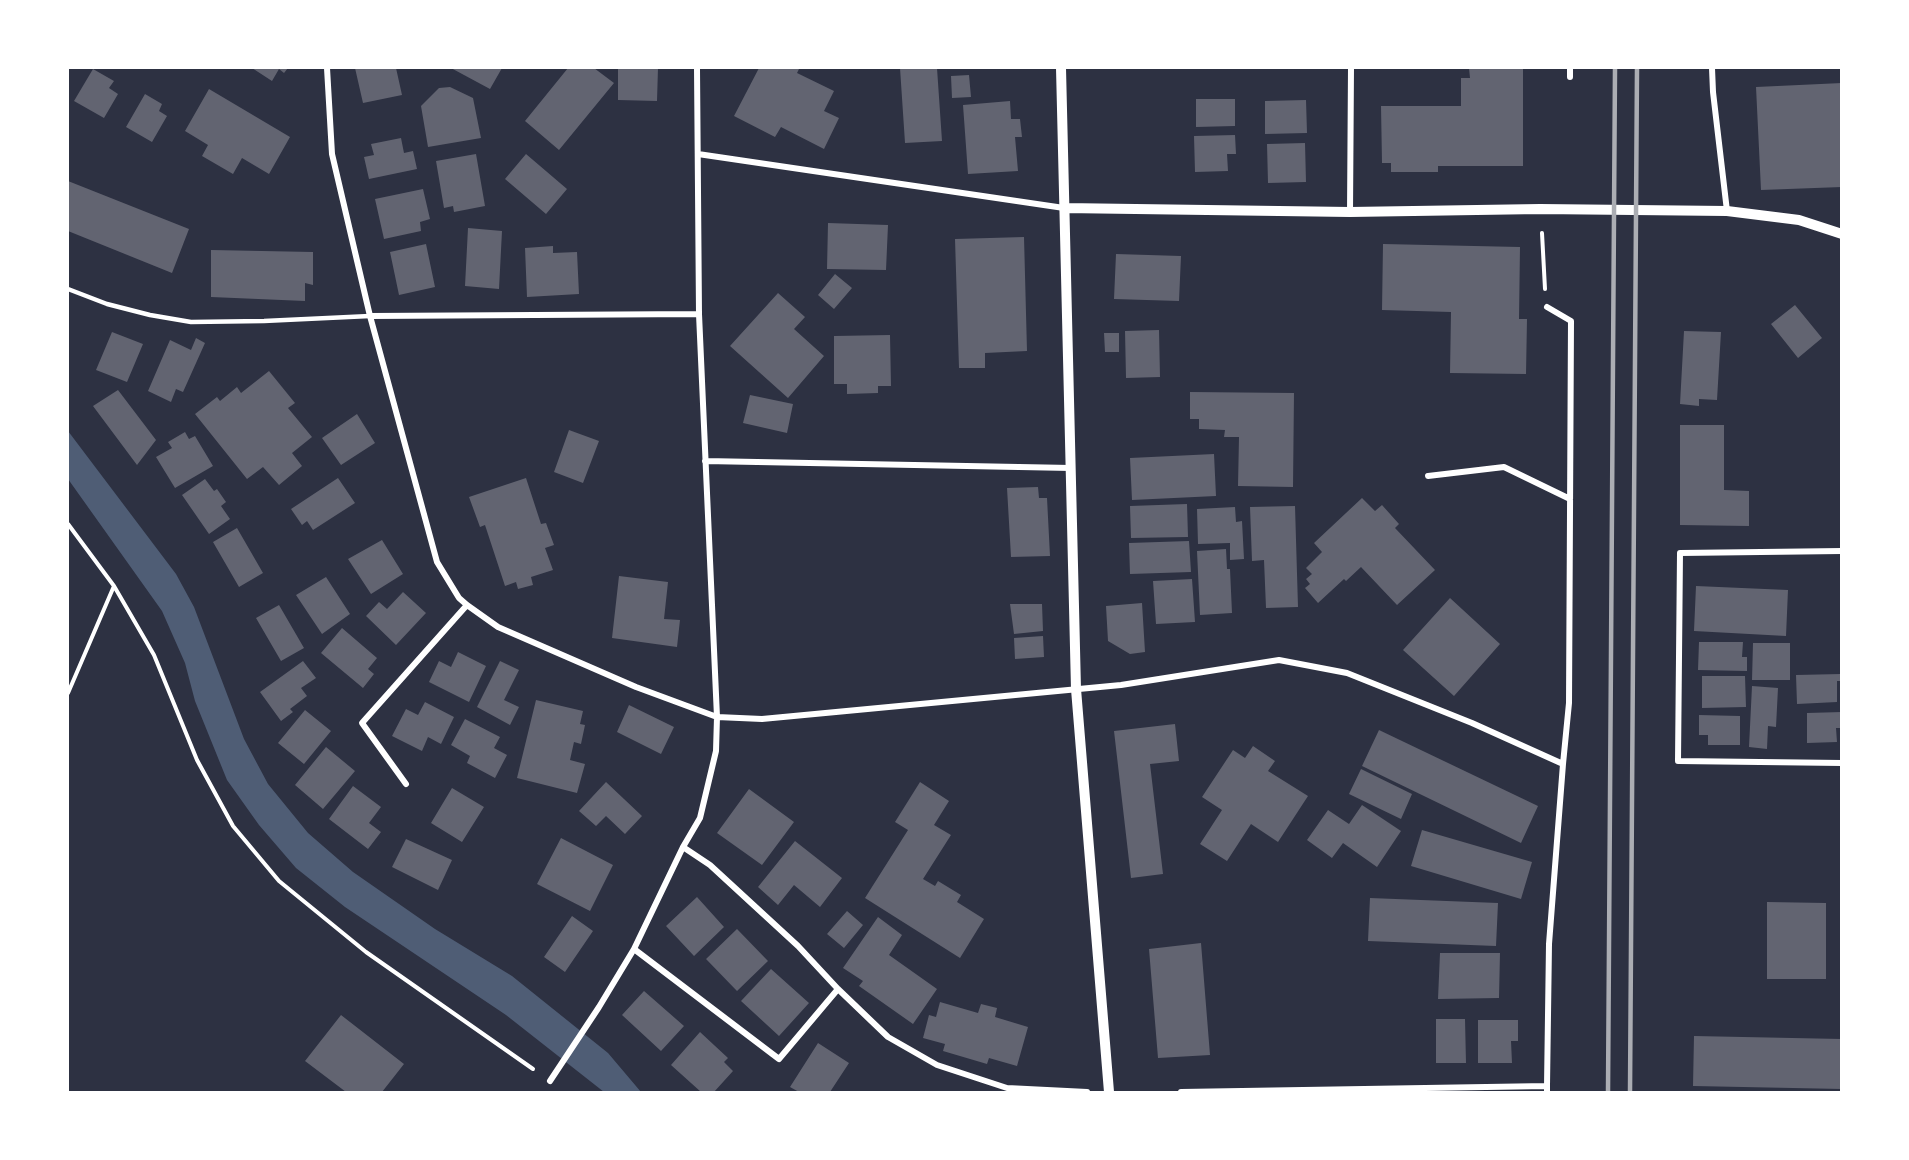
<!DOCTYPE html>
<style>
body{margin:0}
#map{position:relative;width:1909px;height:1160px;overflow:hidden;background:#2d3142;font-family:Figtree,sans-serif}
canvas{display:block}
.frame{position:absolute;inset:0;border:69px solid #fff;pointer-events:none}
</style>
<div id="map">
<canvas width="1909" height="1160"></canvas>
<div class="frame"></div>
</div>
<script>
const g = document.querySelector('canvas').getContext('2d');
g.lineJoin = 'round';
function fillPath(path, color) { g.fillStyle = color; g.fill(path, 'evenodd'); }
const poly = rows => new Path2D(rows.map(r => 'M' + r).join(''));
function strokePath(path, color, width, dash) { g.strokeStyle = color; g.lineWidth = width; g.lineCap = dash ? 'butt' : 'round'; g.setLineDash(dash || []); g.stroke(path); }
fillPath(poly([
 [68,431,176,574,194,607,244,739,268,784,308,833,353,872,435,929,512,976,608,1053,641,1092,604,1092,506,1015,345,907,296,868,259,825,227,780,195,701,185,663,162,611,68,479]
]), '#4f5d75');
fillPath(poly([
 [252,68,288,68,284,73,279,69,272,81],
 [355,68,396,68,402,95,363,103],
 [451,68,502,68,490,89],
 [568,68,594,68,614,83,559,150,525,121],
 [618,68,658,68,657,101,618,100],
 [759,68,796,68,799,69,797,73,834,91,824,111,839,118,824,149,781,127,775,137,734,116],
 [900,68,937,68,942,141,905,143],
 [1469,68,1523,68,1523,166,1438,166,1438,172,1391,172,1391,163,1382,163,1381,106,1461,106,1461,78,1470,78],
 [93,69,114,81,109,88,118,94,104,118,74,101],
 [969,75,971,97,952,98,951,76],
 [1842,83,1842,187,1761,190,1756,87],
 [450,87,473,98,481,138,428,147,421,106,439,88],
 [209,89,290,137,269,174,242,158,233,174,202,156,208,145,185,131],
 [145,94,162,104,159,111,167,116,152,142,126,127],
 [1196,99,1235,99,1235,126,1196,127],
 [1306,100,1307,133,1265,134,1265,101],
 [1010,101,1011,119,1020,119,1022,137,1015,137,1018,171,968,174,963,105],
 [1235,135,1236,154,1227,154,1228,171,1195,172,1194,136],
 [401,138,404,153,413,151,417,169,369,179,364,157,374,155,371,144],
 [1305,143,1306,182,1268,183,1267,144],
 [476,154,485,206,454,212,453,206,444,208,436,161],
 [526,154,567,189,546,214,505,179],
 [68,181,189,229,172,273,68,231],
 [423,189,430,219,420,222,421,231,384,239,375,199],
 [828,223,888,225,886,270,827,269],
 [468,228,502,231,499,289,465,286],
 [1024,237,1027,351,985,353,985,368,959,368,955,239],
 [426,244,435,287,399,295,390,252],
 [1383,244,1520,247,1519,319,1527,319,1526,374,1450,373,1451,312,1382,310],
 [553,246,553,253,577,252,579,294,527,297,525,248],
 [211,250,313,252,313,285,305,283,305,301,211,297],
 [1116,254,1181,256,1179,301,1114,299],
 [835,274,852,288,834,309,818,295],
 [778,293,805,317,794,329,824,356,788,398,730,346],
 [1795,305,1822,338,1798,358,1771,324],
 [1159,330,1160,377,1126,378,1125,331],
 [1684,331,1721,332,1717,400,1699,399,1699,406,1680,404],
 [112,332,143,344,127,382,96,370],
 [1104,333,1119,333,1119,352,1105,352],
 [890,335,891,386,878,386,878,393,847,394,847,384,834,384,834,336],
 [196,338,205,343,183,392,176,389,171,402,148,391,170,340,191,350],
 [269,371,295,403,288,408,312,437,292,453,302,466,279,485,263,467,247,479,195,414,217,397,220,401,237,387,241,393],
 [118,390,156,440,137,465,93,406],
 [1190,392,1294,393,1293,487,1238,486,1239,437,1224,437,1225,430,1199,429,1199,419,1190,419],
 [750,395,793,404,787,433,743,423],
 [357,414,375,443,341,465,322,438],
 [1680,425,1724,425,1724,490,1749,491,1749,526,1680,525],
 [569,430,599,441,583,483,554,472],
 [185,432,189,439,195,436,213,466,175,488,156,457,172,448,168,442],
 [1214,454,1216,496,1132,500,1130,458],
 [338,478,355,503,313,530,307,521,302,525,291,509],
 [526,478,541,524,546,523,554,545,545,548,553,570,531,577,533,585,518,589,516,582,505,586,485,525,480,527,469,497],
 [205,479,214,491,217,489,226,502,221,506,230,519,209,534,182,495],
 [1038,487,1039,498,1047,498,1050,556,1011,557,1007,488],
 [1362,498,1375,511,1382,505,1399,524,1395,528,1435,570,1397,605,1361,567,1346,581,1344,579,1318,603,1305,588,1310,584,1306,579,1312,574,1306,568,1322,552,1314,543],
 [1187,504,1188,537,1131,538,1130,506],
 [1295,506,1298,607,1266,608,1264,560,1252,561,1250,507],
 [1235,507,1236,522,1242,521,1244,559,1230,560,1230,543,1198,544,1197,509],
 [237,528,263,573,239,587,213,542],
 [382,540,403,574,371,594,348,559],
 [1189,541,1191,572,1130,574,1129,543],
 [1226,549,1227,569,1230,569,1232,613,1200,615,1197,551],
 [619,576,668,582,664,619,680,620,677,647,612,638],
 [326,577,350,614,322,634,296,595],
 [1192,579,1195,622,1156,624,1153,581],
 [1696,586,1788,590,1786,636,1694,631],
 [403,592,426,613,396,645,366,616,379,602,387,609],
 [1450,598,1500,644,1454,696,1403,650],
 [1142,603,1145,652,1130,654,1108,641,1106,606],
 [1010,604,1042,604,1043,631,1014,634],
 [279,605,304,648,281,661,256,618],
 [342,628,377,658,368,669,374,674,363,688,321,653],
 [1043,636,1044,657,1015,659,1014,638],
 [1699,642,1743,642,1742,657,1747,657,1747,671,1698,670],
 [1753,643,1790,643,1790,680,1752,680],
 [458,652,486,666,469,702,429,682,439,661,451,667],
 [303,661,316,678,301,688,307,696,290,709,293,712,281,721,260,692],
 [500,661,519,670,504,700,519,707,510,725,477,707],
 [1841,674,1841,681,1837,681,1837,702,1797,704,1796,675],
 [1702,676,1745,676,1746,707,1702,708],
 [1752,686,1778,688,1776,727,1768,726,1767,749,1749,747],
 [536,700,583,711,580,724,585,725,581,744,574,742,570,760,585,764,577,793,517,778],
 [425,702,454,717,441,744,428,737,422,751,392,736,406,709,418,715],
 [629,705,674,727,661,754,617,732],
 [305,710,331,731,304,764,278,743],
 [1842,712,1842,728,1836,728,1837,742,1807,743,1807,713],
 [1699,715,1740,716,1740,745,1708,745,1708,735,1699,735],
 [465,719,500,737,494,748,507,755,495,778,467,763,470,756,451,745],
 [1175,724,1179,761,1150,764,1163,874,1131,878,1114,731],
 [1379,730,1538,806,1521,843,1362,766],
 [1253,746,1275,761,1268,771,1308,796,1278,842,1251,824,1227,861,1200,844,1222,810,1202,797,1233,750,1245,758],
 [326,747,355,771,323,809,295,785],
 [1361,769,1412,794,1401,819,1349,794],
 [606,782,642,816,625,834,606,816,596,826,579,811],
 [920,782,949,801,934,825,951,835,923,879,935,886,938,881,961,895,957,902,984,919,960,958,865,898,908,830,895,822],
 [353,786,381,807,369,823,381,832,368,849,329,819],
 [452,788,484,807,462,842,431,823],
 [749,789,794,822,762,865,717,833],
 [1362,805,1401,831,1377,867,1343,843,1332,858,1307,840,1328,810,1349,824],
 [1422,830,1532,862,1521,899,1411,866],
 [561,838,613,865,590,911,537,884],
 [406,839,452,860,438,890,392,867],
 [795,841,842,878,820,907,794,885,778,905,758,887],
 [697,897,724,927,694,956,666,926],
 [1370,898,1498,903,1496,946,1368,941],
 [1767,902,1826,903,1826,979,1767,979],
 [847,911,863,925,844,948,827,934],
 [572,916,593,931,565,972,544,957],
 [878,917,902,935,889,955,937,989,913,1024,859,986,863,981,843,968],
 [737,929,768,961,737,991,706,959],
 [1201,943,1210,1055,1158,1058,1149,949],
 [1440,953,1500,953,1499,998,1438,999],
 [771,969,809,1003,779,1036,741,1001],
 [644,991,684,1026,661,1051,622,1015],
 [940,1002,978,1013,981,1004,997,1008,995,1017,1028,1027,1017,1066,989,1058,987,1064,943,1051,945,1044,923,1038,929,1015,936,1017],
 [341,1015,404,1064,382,1092,346,1092,305,1061],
 [1436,1019,1465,1019,1466,1063,1436,1063],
 [1478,1020,1518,1020,1518,1041,1511,1041,1512,1063,1478,1063],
 [700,1032,728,1058,724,1062,733,1071,714,1092,701,1092,671,1065],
 [1694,1036,1842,1039,1842,1089,1693,1086],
 [818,1043,849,1063,830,1092,799,1092,790,1087]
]), '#626471');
strokePath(poly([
 [1542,233,1545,289],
 [68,524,114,586,68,693],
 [114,586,154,655,197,760,233,826,279,881,366,952,533,1069]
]), '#fff', 4);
strokePath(poly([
 [68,289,107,304,150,315,191,322,264,321,370,316]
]), '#fff', 4.5);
strokePath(poly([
 [327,68,332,154,370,316,437,562,459,598,467,605,498,627,636,687,717,717,762,719,1121,685,1279,660,1347,673,1472,723,1563,764,1549,944,1547,1086],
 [1712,68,1713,92,1727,211],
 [1570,77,1570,68],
 [698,154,1064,208],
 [1350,212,1351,68],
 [1547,307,1571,321,1569,703,1563,764],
 [370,316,699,314],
 [705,461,1071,468],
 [1428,476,1504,467,1570,499],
 [1842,551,1680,553,1678,761,1842,763],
 [406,784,362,723,467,605],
 [683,847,710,865,798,946,838,989,888,1037,937,1065,1007,1088,1087,1092],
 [634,949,779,1059,838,989],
 [550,1081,599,1007,634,949,683,847,700,818,716,751,717,717,699,314,697,68],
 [1181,1092,1547,1086,1547,1092]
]), '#fff', 6);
strokePath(poly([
 [1061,68,1076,689,1109,1092],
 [1064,208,1350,212,1540,209,1727,211,1799,220,1842,234]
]), '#fff', 10);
strokePath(poly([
 [1608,1092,1615,68],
 [1630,1092,1637,68]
]), '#abadb3', 4.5);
</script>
